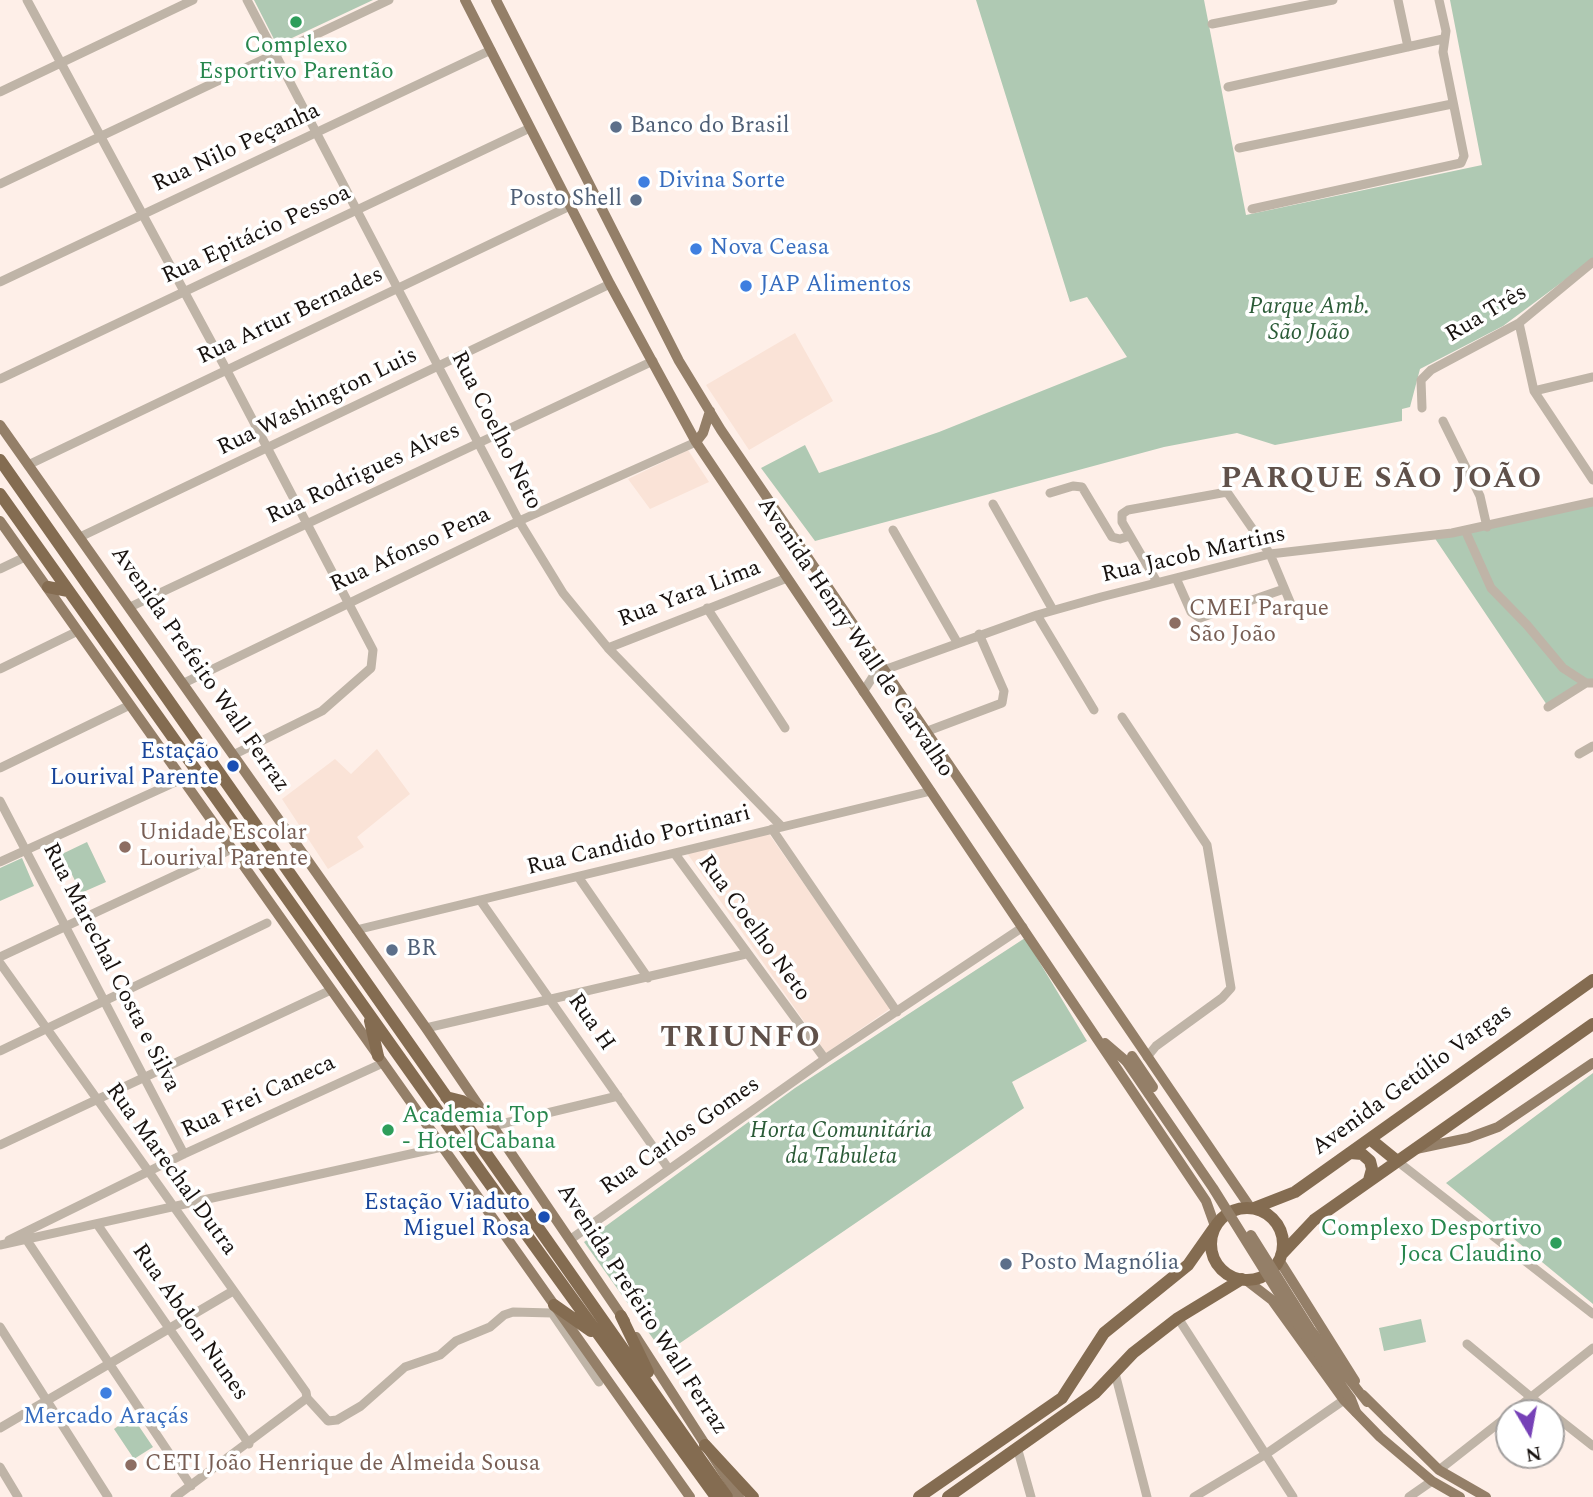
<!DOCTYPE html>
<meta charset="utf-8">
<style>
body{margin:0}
#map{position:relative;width:1593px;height:1497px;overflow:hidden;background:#feefe8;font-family:Spectral,serif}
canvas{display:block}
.north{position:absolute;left:1495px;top:1399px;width:70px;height:70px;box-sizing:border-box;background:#fff;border:2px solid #a3a09f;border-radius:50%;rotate:170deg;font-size:19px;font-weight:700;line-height:28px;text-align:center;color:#18120f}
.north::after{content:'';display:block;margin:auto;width:24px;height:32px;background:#7641b7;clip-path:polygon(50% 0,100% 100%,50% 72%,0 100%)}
</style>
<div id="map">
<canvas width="1593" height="1497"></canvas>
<div class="north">N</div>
</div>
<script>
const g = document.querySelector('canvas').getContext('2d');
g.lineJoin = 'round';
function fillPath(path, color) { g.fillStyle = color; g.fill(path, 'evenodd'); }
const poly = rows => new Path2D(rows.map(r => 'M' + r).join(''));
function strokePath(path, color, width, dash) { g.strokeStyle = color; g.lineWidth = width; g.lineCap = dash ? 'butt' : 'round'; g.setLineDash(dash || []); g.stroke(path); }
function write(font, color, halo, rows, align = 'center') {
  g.font = font + ' Spectral,serif'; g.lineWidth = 7; g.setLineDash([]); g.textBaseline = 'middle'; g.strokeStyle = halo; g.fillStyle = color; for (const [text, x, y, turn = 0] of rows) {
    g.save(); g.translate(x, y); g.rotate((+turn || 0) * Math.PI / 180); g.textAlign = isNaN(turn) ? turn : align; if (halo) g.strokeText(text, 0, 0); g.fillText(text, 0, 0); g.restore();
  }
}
fillPath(poly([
 [795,333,833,401,749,450,706,385],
 [688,450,709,482,650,509,628,479],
 [377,749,410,794,357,837,364,847,328,869,282,799,335,759,351,774],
 [769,834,891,1008,826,1053,687,853]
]), '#fae3d7');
fillPath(poly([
 [254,0,373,0,277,45],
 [976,0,1204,0,1246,215,1482,165,1450,0,1593,0,1593,259,1503,326,1420,369,1410,407,1402,409,1402,421,1275,445,1237,433,1164,447,815,541,761,468,805,445,819,473,939,432,1127,357,1087,297,1070,302],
 [1593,503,1593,680,1547,705,1434,537],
 [87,842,106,882,81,893,62,854],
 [22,858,34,886,0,901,0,868],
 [1025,938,1087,1041,1012,1082,1024,1108,664,1354,584,1242,795,1088],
 [1593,1073,1593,1304,1446,1183],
 [1421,1319,1426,1342,1384,1351,1379,1328],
 [132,1416,153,1447,134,1459,114,1429]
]), '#afc9b3');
strokePath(poly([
 [27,0,226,369,373,650,371,668,322,711,233,755],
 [247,0,519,521,563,593,608,648,782,827],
 [1398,0,1408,47],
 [1212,24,1333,0],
 [1228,87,1443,39],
 [0,92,193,0],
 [1239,148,1452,104],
 [0,184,389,0],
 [1252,209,1461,163,1464,156,1443,52,1446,31,1439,0],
 [0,282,491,50],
 [1519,323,1534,391,1593,480],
 [0,379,530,128],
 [1534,391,1593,377],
 [1422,408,1421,380,1431,370,1519,323,1593,262],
 [1443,421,1480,496,1487,527],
 [28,465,570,206],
 [1050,493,1073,486,1082,487,1112,537,1120,539,1130,536],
 [993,504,1053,610],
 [893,530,957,642],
 [1465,530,1491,588,1527,625,1563,668,1586,683],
 [80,537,610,284],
 [0,569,25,557],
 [1176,578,1191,612,1200,618,1284,589],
 [1157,582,1122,522,1122,514,1128,510,1227,492,1270,554,1293,609],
 [130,607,653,361],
 [707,608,785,728],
 [1037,615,1094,710],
 [608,648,787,578],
 [0,669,78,631],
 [184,683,519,521,696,442],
 [863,692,874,675,884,670,1037,615,1101,597,1270,554,1452,533,1593,502],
 [1548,707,1586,683,1593,683],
 [1122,717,1207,845,1231,988,1222,998,1156,1046,1147,1057],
 [925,732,1002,703,1004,691,979,634],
 [1579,754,1593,746],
 [0,768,128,706],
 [0,801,184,1154],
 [772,829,897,1012],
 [675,854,825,1059],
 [0,862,182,779],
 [579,878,648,978],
 [480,900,668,1168],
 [356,930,931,791],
 [0,957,232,849],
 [0,963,306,1392,307,1398],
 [426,1028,746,954],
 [0,1051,267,923],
 [493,1126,618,1096],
 [0,1145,331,990],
 [1397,1161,1593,1314],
 [97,1224,249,1444],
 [26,1239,191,1486],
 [571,1239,825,1059,1023,927],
 [9,1240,184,1154,383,1063],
 [0,1245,442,1147],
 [1178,1318,1293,1497],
 [0,1327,108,1497],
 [1467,1344,1550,1413],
 [1115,1373,1147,1497],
 [307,1398,328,1421,337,1420,361,1406,405,1367,440,1355,456,1341,490,1327,504,1315,513,1312,552,1313,599,1382],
 [1511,1413,1593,1348],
 [1551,1413,1593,1446],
 [0,1428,233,1291],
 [1017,1447,1031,1497],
 [0,1467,18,1497],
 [1439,1470,1509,1415],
 [175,1497,307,1398],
 [1194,1497,1266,1454,1344,1400],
 [1409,1497,1432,1481]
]), '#bfb4a7', 9);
strokePath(poly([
 [465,0,610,284,696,442,1206,1201,1215,1226],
 [496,0,679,361,721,430,1250,1207],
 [0,425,426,1028,625,1321],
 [696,442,703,433,710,411],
 [0,521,690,1497],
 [1105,1043,1126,1061],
 [1416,1149,1468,1138,1498,1127,1593,1063],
 [1279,1260,1355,1381],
 [1246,1280,1272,1300,1344,1400,1380,1437,1432,1481,1460,1497],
 [636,1337,739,1497],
 [1363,1395,1439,1470,1486,1497]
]), '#947f68', 10);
strokePath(poly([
 [0,460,727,1497],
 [0,494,484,1176,716,1497],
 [48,587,68,591],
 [370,1021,378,1056],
 [446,1097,462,1101,486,1117],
 [1370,1139,1397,1161],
 [1350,1153,1362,1154,1370,1161,1372,1169,1369,1180],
 '1211 1244a36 36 0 1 1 72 0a36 36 0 1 1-72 0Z',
 [1254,1208,1295,1192,1593,980],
 [1281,1255,1314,1220,1593,1024],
 [554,1305,591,1331],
 [621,1316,648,1372],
 [705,1445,753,1497],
 [919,1497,1062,1398,1104,1333,1188,1265,1214,1228],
 [948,1497,1095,1393,1133,1353,1178,1318,1242,1279]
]), '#846c51', 12);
strokePath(poly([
 [1132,1056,1153,1087],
 [1126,1061,1213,1188,1301,1329,1351,1399,1356,1412],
 [1251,1235,1310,1329,1367,1402]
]), '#947f68', 10);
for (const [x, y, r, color] of [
 [296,22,7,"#2e9e5b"],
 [616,127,7,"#5c6f8a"],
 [644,182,7,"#3f7fe0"],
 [636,200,7,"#5c6f8a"],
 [696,249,7,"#3f7fe0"],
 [746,286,7,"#3f7fe0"],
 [1175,623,7,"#8d6e63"],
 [233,766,7,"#1a4fb4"],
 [125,847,7,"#8d6e63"],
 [392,950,7,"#5c6f8a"],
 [388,1130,7,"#2e9e5b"],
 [544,1217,7,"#1a4fb4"],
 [1556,1243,7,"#2e9e5b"],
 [1006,1264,7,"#5c6f8a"],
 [106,1393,7,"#3f7fe0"],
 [131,1465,7,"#8d6e63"]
]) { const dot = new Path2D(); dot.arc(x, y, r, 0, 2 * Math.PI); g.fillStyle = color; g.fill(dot); strokePath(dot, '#fff', 2.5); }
write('23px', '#27864d', '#fff', [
 ["Complexo",296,47],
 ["Esportivo Parentão",296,73],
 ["Academia Top",402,1117,"left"],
 ["- Hotel Cabana",402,1143,"left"],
 ["Complexo Desportivo",1542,1230,"right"],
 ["Joca Claudino",1542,1256,"right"]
]);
write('23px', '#4e5e75', '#fff', [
 ["Banco do Brasil",630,127],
 ["Posto Shell",622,200,"right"],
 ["BR",406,950],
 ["Posto Magnólia",1020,1264]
], 'left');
write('23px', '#18120f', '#fff', [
 ["Rua Nilo Peçanha",237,149,-25],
 ["Rua Epitácio Pessoa",257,236,-25],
 ["Rua Três",1487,315,-31],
 ["Rua Artur Bernades",291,317,-25],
 ["Rua Washington Luis",318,403,-26],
 ["Rua Coelho Neto",495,431,63],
 ["Rua Rodrigues Alves",364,475,-25],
 ["Rua Afonso Pena",411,551,-25],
 ["Rua Jacob Martins",1194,556,-13],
 ["Rua Yara Lima",690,595,-21],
 ["Avenida Henry Wall de Carvalho",854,638,56],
 ["Avenida Prefeito Wall Ferraz",199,670,55],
 ["Rua Candido Portinari",639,842,-14],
 ["Rua Coelho Neto",753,929,54],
 ["Rua Marechal Costa e Silva",110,968,63],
 ["Rua H",590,1023,55],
 ["Avenida Getúlio Vargas",1413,1081,-36],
 ["Rua Frei Caneca",259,1098,-25],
 ["Rua Carlos Gomes",681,1137,-35],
 ["Rua Marechal Dutra",170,1170,54],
 ["Avenida Prefeito Wall Ferraz",641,1310,57],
 ["Rua Abdon Nunes",189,1323,55]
]);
write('23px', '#366cbe', '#fff', [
 ["Divina Sorte",658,182],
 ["Nova Ceasa",710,249],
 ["JAP Alimentos",760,286],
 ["Mercado Araçás",106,1418,"center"]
], 'left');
write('italic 23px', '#2b5b37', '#fff', [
 ["Parque Amb.",1309,308],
 ["São João",1309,334],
 ["Horta Comunitária",841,1132],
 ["da Tabuleta",841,1158]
]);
write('23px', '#785e54', '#fff', [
 ["CMEI Parque",1189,610],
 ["São João",1189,636],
 ["Unidade Escolar",139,834],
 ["Lourival Parente",139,860],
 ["CETI João Henrique de Almeida Sousa",145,1465]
], 'left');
write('23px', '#164399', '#fff', [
 ["Estação",219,753],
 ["Lourival Parente",219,779],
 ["Estação Viaduto",530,1204],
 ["Miguel Rosa",530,1230]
], 'right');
g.letterSpacing = '2px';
write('bold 30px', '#60514a', '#fff', [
 ["PARQUE SÃO JOÃO",1382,481],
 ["TRIUNFO",741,1040]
]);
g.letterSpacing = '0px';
</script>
